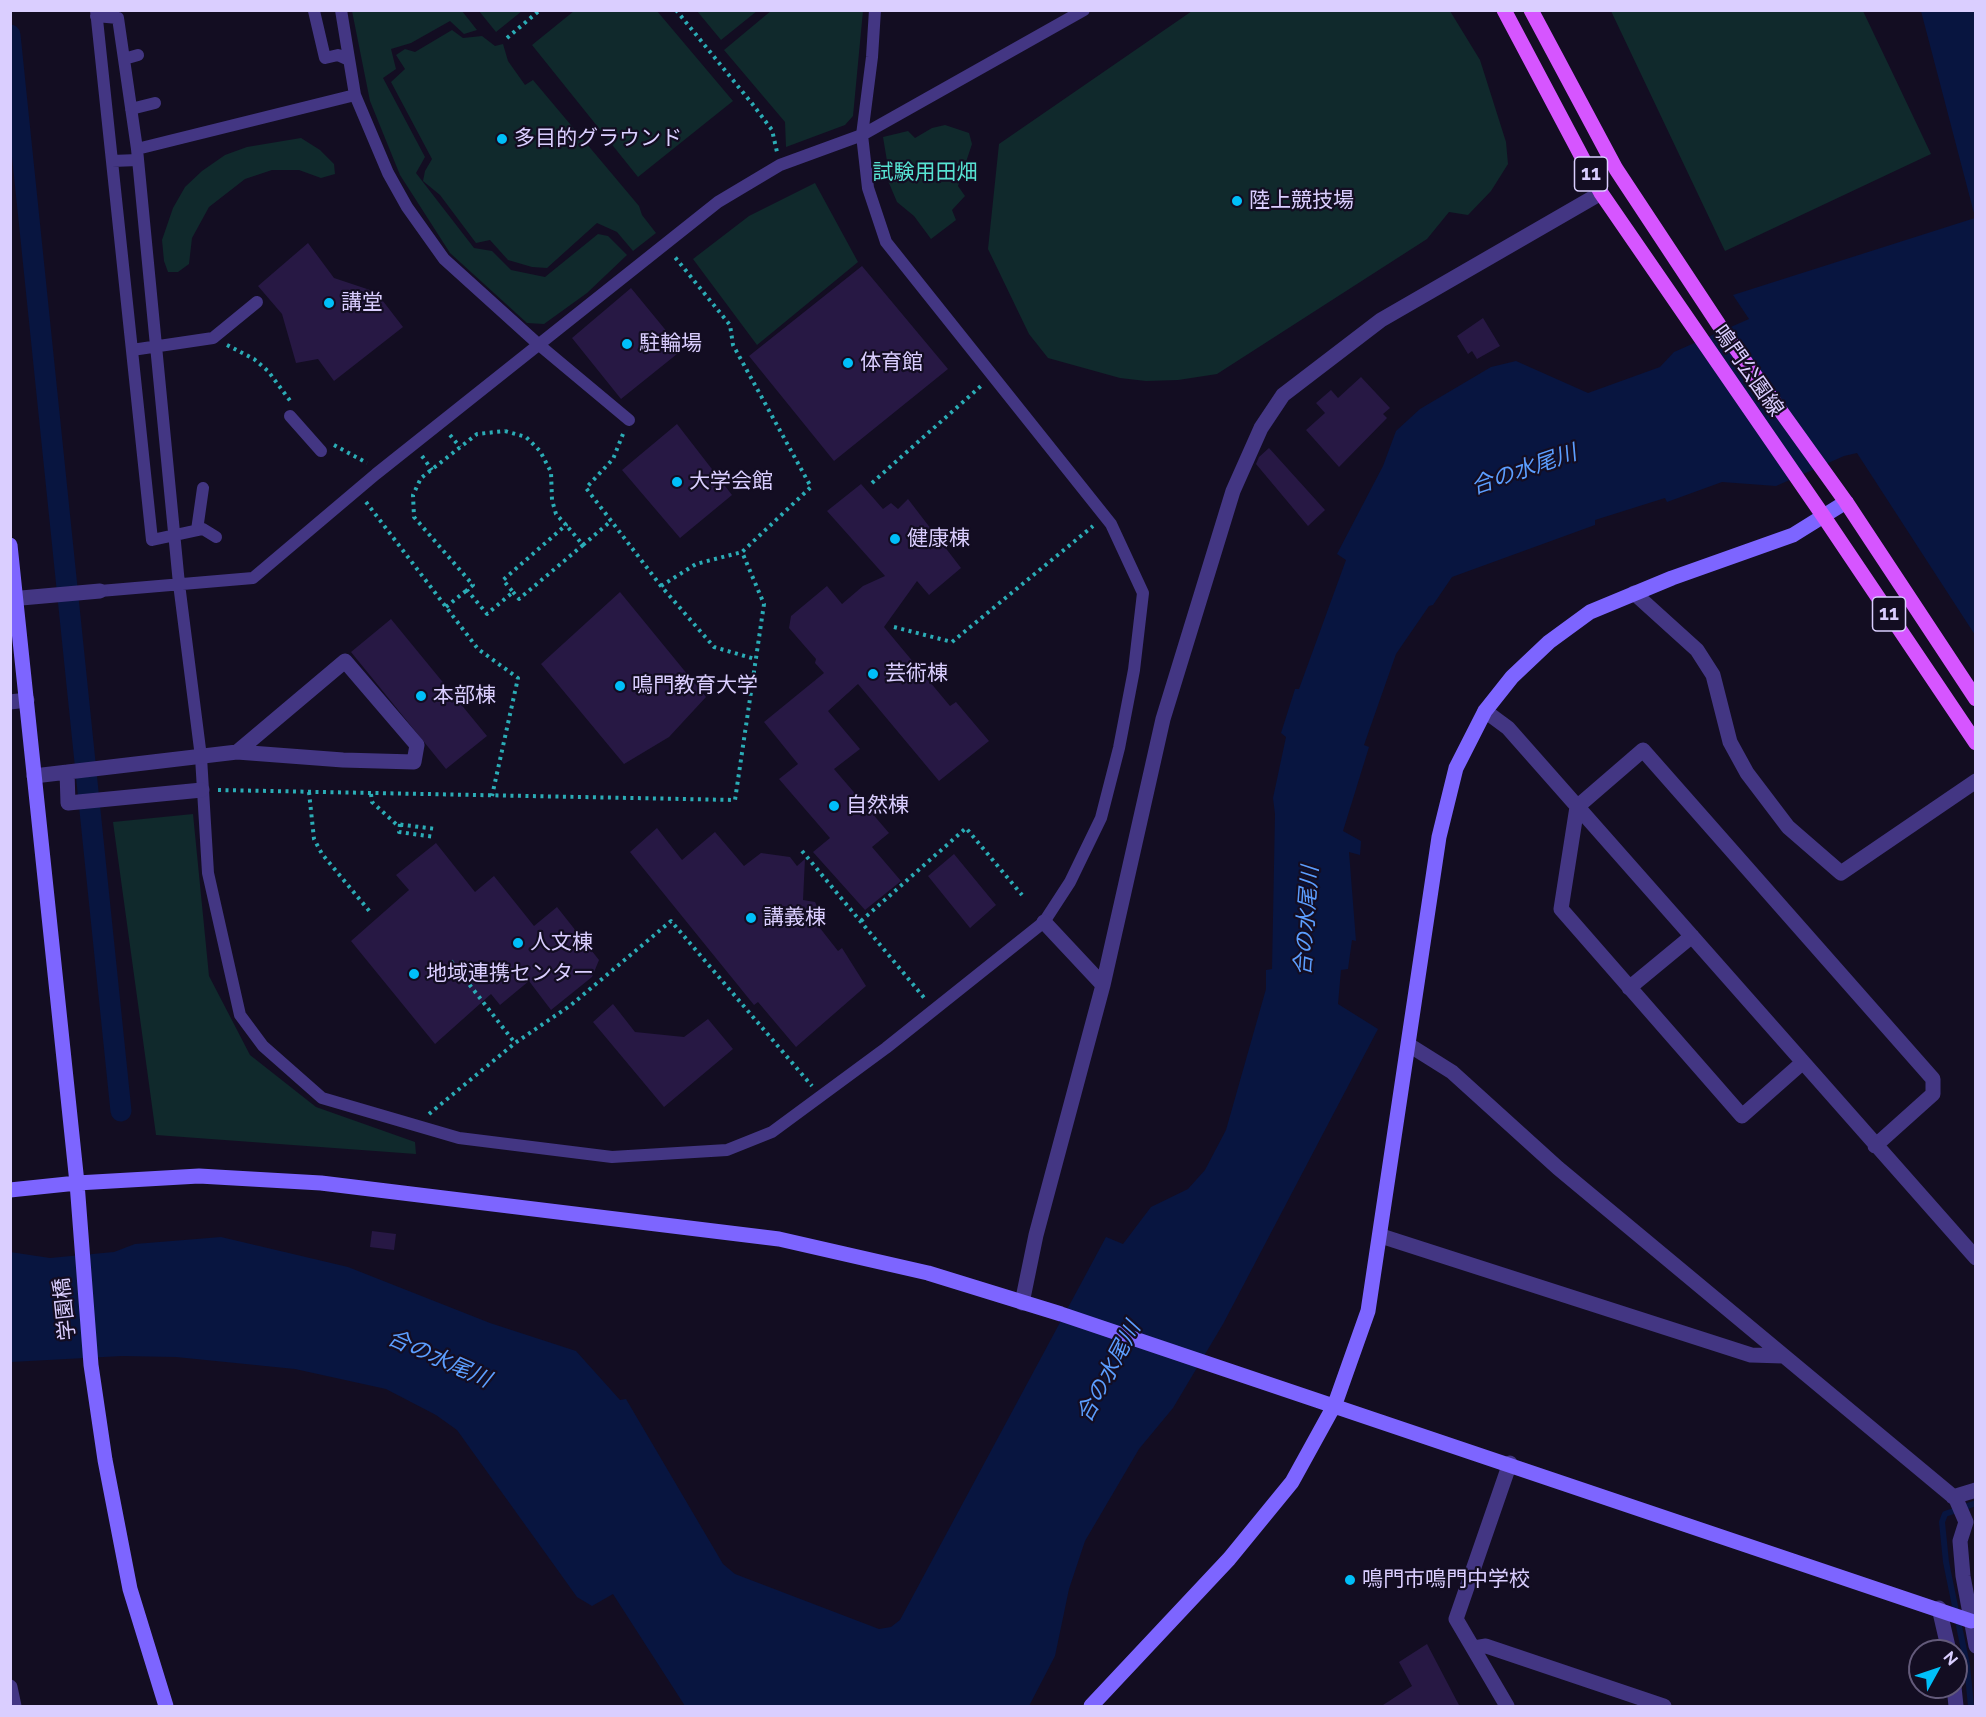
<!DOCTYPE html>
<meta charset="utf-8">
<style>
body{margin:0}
#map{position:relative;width:1986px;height:1717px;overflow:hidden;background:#130d22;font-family:Raleway,sans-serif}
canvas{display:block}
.frame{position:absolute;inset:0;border:12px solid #daceff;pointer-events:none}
.north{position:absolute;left:1908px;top:1639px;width:60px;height:60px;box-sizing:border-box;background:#130d22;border:2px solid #635a7a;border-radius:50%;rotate:50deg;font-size:16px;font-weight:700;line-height:24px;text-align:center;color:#daceff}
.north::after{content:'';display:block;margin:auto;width:21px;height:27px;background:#00bff9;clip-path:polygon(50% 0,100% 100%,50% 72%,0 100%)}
</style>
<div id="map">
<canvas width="1986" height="1717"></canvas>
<div class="frame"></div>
<div class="north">N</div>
</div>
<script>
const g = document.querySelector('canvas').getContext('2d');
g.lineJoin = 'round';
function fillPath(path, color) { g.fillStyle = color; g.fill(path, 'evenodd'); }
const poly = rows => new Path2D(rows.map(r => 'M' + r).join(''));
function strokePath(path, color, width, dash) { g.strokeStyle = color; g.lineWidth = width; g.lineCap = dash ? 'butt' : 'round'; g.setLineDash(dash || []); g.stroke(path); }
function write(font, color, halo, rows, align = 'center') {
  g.font = font + ' Raleway,"Noto Sans JP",sans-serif'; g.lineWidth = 4.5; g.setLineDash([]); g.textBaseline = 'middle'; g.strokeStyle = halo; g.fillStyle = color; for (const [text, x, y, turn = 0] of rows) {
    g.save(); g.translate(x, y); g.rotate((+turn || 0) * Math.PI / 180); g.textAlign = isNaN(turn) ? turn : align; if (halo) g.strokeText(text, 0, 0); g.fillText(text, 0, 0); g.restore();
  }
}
fillPath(poly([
 [772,10,863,11,853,116,845,125,786,147,785,122,724,50],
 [352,11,462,11,477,30,464,34,450,21,411,43,391,49,396,69,383,78,425,157,416,173,474,248,492,251,511,270,545,277,598,234,608,236,627,255,587,293,544,324,527,323,450,253,400,175,370,101],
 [479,11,522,11,496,32],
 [574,11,657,11,733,101,638,177,532,45],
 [697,11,757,11,721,40],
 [1192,11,1450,11,1480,60,1506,142,1508,164,1491,191,1468,215,1449,212,1427,239,1217,374,1178,380,1146,381,1120,378,1048,358,1029,334,988,249,999,144],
 [1611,11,1863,11,1931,154,1725,251],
 [452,30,463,38,482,36,495,46,503,44,508,61,525,85,533,80,639,206,642,215,656,233,633,251,617,232,597,223,547,268,532,267,508,260,490,240,476,243,440,195,423,181,425,171,432,159,391,82,405,69,396,55,405,49,415,52],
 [945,125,969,133,972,144,958,186,965,196,952,210,956,220,931,239,914,216,897,202,886,176,887,161,883,137,908,131,915,138,932,128],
 [301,138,320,150,334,164,335,174,321,178,299,170,272,170,245,179,209,207,192,238,189,264,178,272,168,272,164,261,162,240,173,208,185,187,202,171,225,155,247,147],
 [815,183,858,262,757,345,693,259,749,216],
 [193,814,209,976,250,1055,316,1107,415,1142,416,1154,156,1135,113,822]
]), '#10292c');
fillPath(poly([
 [1921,11,1975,11,1975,217],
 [1975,218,1975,635,1857,453,1844,456,1776,486,1722,482,1667,502,1665,498,1595,520,1595,525,1452,577,1433,605,1429,606,1396,654,1364,745,1369,747,1343,831,1361,841,1360,855,1349,852,1356,941,1352,940,1348,969,1341,970,1338,1004,1378,1029,1223,1324,1173,1408,1139,1449,1085,1541,1069,1589,1055,1656,1029,1706,685,1706,613,1594,592,1606,577,1597,457,1430,436,1415,386,1389,295,1369,176,1357,122,1356,11,1362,10,1252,50,1258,114,1252,135,1244,221,1237,348,1267,490,1323,576,1351,620,1400,626,1399,723,1564,735,1574,879,1629,891,1627,900,1620,1106,1237,1123,1244,1151,1207,1188,1189,1205,1170,1226,1130,1266,989,1266,970,1272,969,1275,814,1273,798,1286,737,1281,733,1295,689,1299,689,1346,560,1337,554,1383,466,1396,431,1420,409,1491,367,1516,361,1588,393,1660,367,1674,352,1749,319,1733,295]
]), '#081540');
strokePath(poly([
 [1971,1706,1967,1665,1946,1562,1942,1522,1945,1514,1976,1503]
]), '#081540', 6);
strokePath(poly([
 [10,35,121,1111]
]), '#081540', 21);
fillPath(poly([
 [308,243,334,278,376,292,403,327,334,381,318,359,296,363,282,314,258,286],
 [862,266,948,369,834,461,749,356],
 [631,288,682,350,621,399,572,338],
 [1483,318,1500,346,1477,359,1472,351,1468,354,1457,336],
 [1361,377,1390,408,1383,414,1387,418,1339,467,1306,430,1325,413,1316,403,1331,390,1338,398],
 [677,424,732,495,680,538,622,470],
 [1269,448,1325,510,1308,526,1256,464,1259,457],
 [861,484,883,509,891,503,898,509,908,499,961,568,929,595,917,581,884,627,950,706,956,702,989,741,939,781,858,684,828,711,860,749,834,769,889,833,872,847,901,881,865,910,813,852,830,838,779,779,798,764,764,722,824,673,815,663,816,659,789,628,791,616,827,586,842,604,863,586,885,576,827,511],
 [620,592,706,697,669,737,624,764,541,664],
 [391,619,487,736,446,769,351,652],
 [657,828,682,860,715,832,744,866,761,853,790,857,797,866,805,859,803,900,815,902,821,915,816,923,838,951,842,948,866,986,796,1047,758,1002,754,1005,630,852],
 [436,843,475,892,494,876,534,926,557,907,599,960,592,977,551,1010,529,981,500,1005,491,994,435,1044,351,941,409,890,396,875],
 [954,854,996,905,970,928,928,876],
 [613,1004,635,1032,684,1037,708,1019,733,1049,664,1107,593,1022],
 [372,1231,396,1234,394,1250,370,1247],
 [1427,1644,1460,1707,1380,1707,1412,1686,1399,1662]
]), '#271844');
strokePath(poly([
 [676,10,754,106,772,130,777,152],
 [507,38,540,10],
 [227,345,254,359,268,371,291,402],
 [505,431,526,437,540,451,551,472,552,500,556,514,566,525,503,580,513,592,487,614,467,590,473,585,414,517,413,495,421,478,477,434,505,431],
 [623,434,613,459,586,488,661,586,714,647,755,659],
 [450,435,460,447],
 [334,445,367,463],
 [422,456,432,470],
 [872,483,982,385],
 [366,502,478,649,518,678,492,796],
 [583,545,611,521],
 [661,586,696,564,742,552],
 [513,592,519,599,583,545,566,525],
 [446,607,467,590],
 [894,627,952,642,1093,526],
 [218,790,735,800,764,604,742,552,811,487,733,345,730,325,674,256],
 [309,792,314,839,322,854,371,913],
 [371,794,372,802,396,824,436,829],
 [400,824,399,832,435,837],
 [802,851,926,1000],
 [861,921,966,828,1022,895],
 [451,961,515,1043],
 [429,1114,515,1043,571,1005,671,921,812,1086]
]), '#2bacb6', 4, [3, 4.5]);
strokePath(poly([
 [96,10,152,540,203,529,216,537],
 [341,10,355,95,388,173,407,207,444,259,538,344,629,420],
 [314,11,325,58,338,55,349,60],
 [96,16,118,18,137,149],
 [124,59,138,55],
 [355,95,137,149,179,584,201,757,208,873,240,1015,263,1046,322,1098,459,1138,612,1157,727,1150,772,1132,886,1048,1044,922,1070,882,1101,818,1119,748,1134,670,1143,593,1111,524,886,242,868,188,862,135,872,57,875,10],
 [131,109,155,103],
 [112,161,138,160],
 [132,350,213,338,257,302],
 [290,416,321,451],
 [197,530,203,488],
 [100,591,253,578,376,474,718,202,780,165,862,135,1084,10]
]), '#433683', 12);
strokePath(poly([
 [1634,593,1697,650,1713,675,1730,742,1747,773,1788,827,1841,873,1976,781],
 [10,599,100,591],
 [10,702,27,700],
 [1485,711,1508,728,1976,1258],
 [67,772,68,803,202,790],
 [34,776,237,752,343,760,414,762,417,745,345,661,237,752],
 [1044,922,1103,985],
 [1629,988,1692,936],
 [1409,1045,1452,1072,1558,1168,1956,1499,1966,1522,1960,1541,1963,1576,1976,1646],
 [1802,1063,1742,1116,1561,909,1577,807,1643,750,1933,1079,1933,1094,1875,1146],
 [1381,1236,1751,1355,1783,1356],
 [1022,1303,1036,1235,1103,985,1163,719,1233,491,1261,428,1283,395,1381,320,1601,193],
 [1953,1497,1976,1490],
 [1939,1608,1949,1651],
 [1474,1648,1486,1646,1664,1706],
 [10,1687,14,1706],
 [1954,1687,1956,1706],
 [1507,1706,1456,1619,1510,1463]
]), '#433683', 15);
strokePath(poly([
 [10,545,77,1183,91,1365,105,1460,130,1589,166,1706],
 [10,1190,77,1183,199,1176,321,1183,779,1239,928,1273,1061,1314,1971,1621],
 [1091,1706,1229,1559,1292,1482,1335,1404,1368,1311,1439,837,1456,768,1485,711,1512,677,1549,642,1590,612,1672,578,1793,535,1846,502]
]), '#7d65ff', 15);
strokePath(poly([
 [1504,10,1601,193,1824,517,1976,743],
 [1531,10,1616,169,1719,325,1846,502,1976,699]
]), '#d655ff', 15);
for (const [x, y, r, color] of [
 [502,139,6,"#00bff9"],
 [1237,201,6,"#00bff9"],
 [329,303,6,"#00bff9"],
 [627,344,6,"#00bff9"],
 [848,363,6,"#00bff9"],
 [677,482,6,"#00bff9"],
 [895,539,6,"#00bff9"],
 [873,674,6,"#00bff9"],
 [620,686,6,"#00bff9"],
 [421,696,6,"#00bff9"],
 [834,806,6,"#00bff9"],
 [751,918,6,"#00bff9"],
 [518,943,6,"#00bff9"],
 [414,974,6,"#00bff9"],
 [1350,1580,6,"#00bff9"]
]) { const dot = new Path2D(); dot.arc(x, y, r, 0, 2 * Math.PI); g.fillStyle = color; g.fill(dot); strokePath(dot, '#130d22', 2); }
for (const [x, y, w] of [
 [1591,174,33],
 [1889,614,33]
]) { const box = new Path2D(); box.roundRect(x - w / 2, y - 17, w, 34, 4.5); g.fillStyle = '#130d22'; g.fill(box); strokePath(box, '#daceff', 1.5); }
write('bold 20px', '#daceff', null, [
 ["11",1591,174],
 ["11",1889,614]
]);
write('21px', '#daceff', '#130d22', [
 ["多目的グラウンド",514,139],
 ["陸上競技場",1249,201],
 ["講堂",341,303],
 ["駐輪場",639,344],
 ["体育館",860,363],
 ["大学会館",689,482],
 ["健康棟",907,539],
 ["芸術棟",885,674],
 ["鳴門教育大学",632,686],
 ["本部棟",433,696],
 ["自然棟",846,806],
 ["講義棟",763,918],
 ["人文棟",530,943],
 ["地域連携センター",426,974],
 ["鳴門市鳴門中学校",1362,1580]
], 'left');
write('21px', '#57e2d2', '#130d22', [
 ["試験用田畑",925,173]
]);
write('21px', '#daceff', '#130d22', [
 ["鳴門公園線",1748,371,55],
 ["学園橋",65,1309,-96]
]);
write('italic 22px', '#5c9eff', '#130d22', [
 ["合の水尾川",1524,470,-19],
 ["合の水尾川",1307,921,-86],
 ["合の水尾川",439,1359,24],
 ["合の水尾川",1109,1372,-62]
]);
</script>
